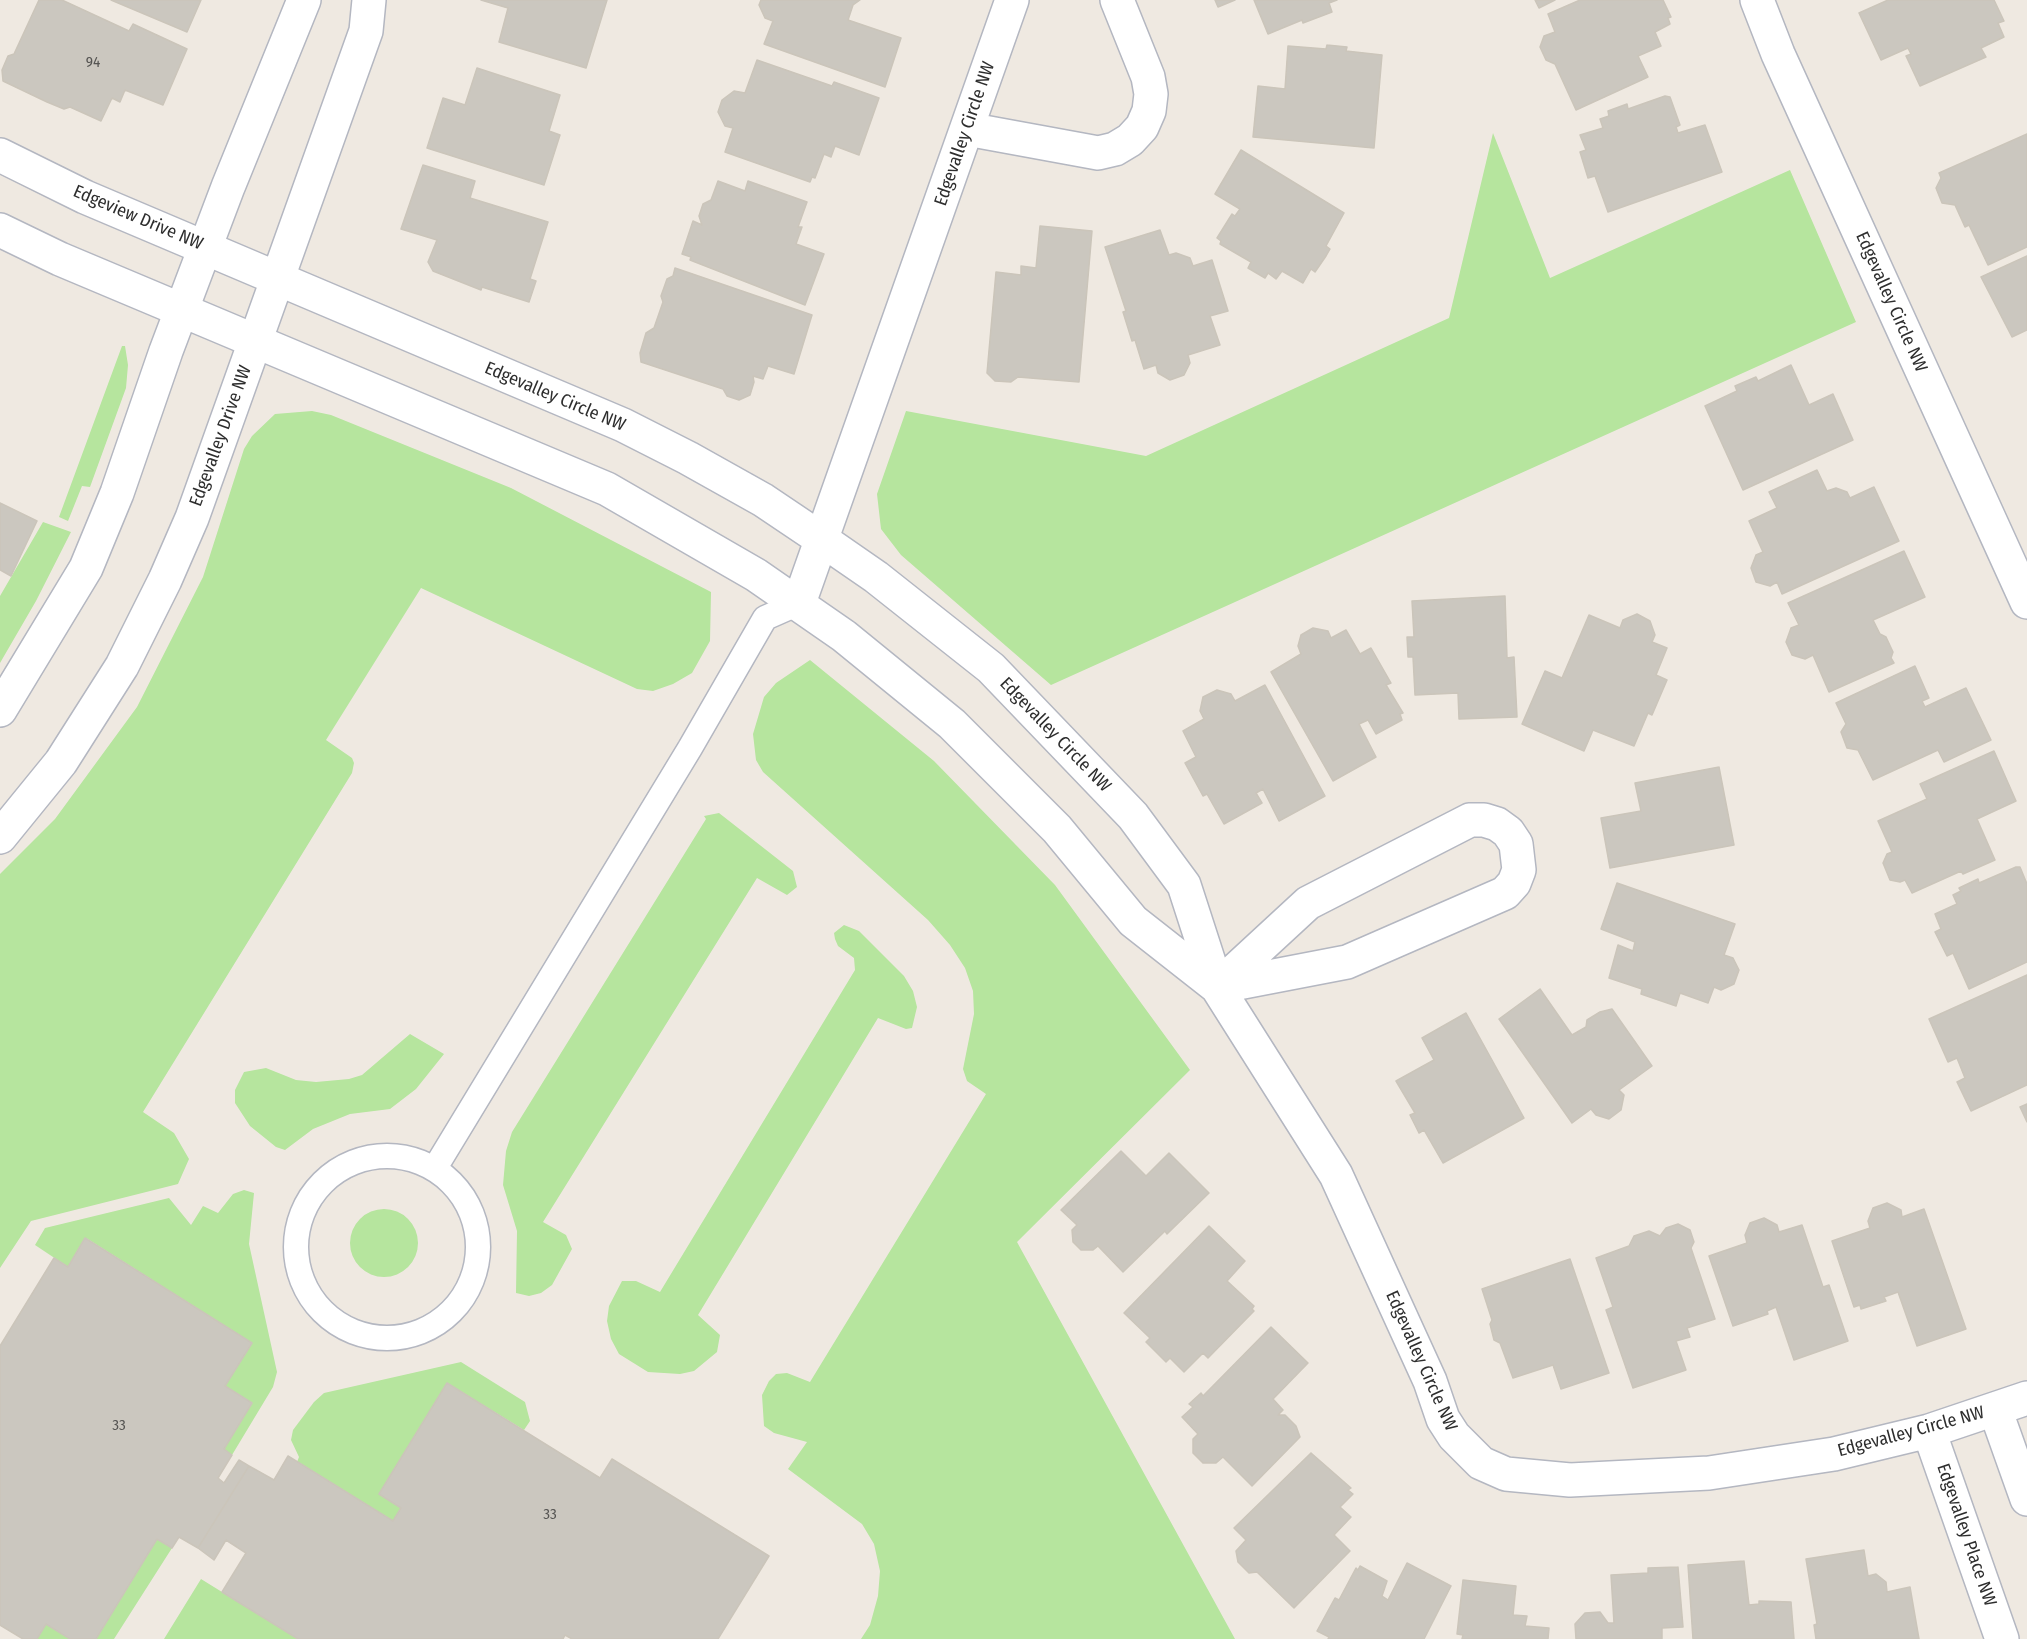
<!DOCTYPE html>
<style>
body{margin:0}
canvas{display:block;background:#efe9e1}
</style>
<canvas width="2027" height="1639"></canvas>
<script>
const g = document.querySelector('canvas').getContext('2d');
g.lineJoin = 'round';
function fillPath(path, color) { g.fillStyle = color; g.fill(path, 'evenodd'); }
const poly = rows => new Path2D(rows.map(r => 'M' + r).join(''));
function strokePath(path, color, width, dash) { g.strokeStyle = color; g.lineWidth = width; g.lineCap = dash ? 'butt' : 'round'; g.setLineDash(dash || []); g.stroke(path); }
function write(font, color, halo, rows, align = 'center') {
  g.font = font + ' "Fira Sans Condensed",sans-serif'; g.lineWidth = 4.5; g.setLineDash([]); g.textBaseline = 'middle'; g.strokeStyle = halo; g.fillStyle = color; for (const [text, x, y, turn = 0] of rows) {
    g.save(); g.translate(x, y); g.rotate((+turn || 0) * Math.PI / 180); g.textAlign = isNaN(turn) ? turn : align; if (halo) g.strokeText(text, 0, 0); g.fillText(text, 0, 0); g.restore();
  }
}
fillPath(poly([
 [1493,133,1550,278,1790,170,1856,322,1051,685,901,555,881,529,877,494,906,411,1146,456,1449,318],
 [122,346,125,346,128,365,126,388,90,487,82,486,68,521,59,517],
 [312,411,331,415,511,488,711,592,710,641,692,673,673,684,653,691,637,689,421,588,326,740,352,758,354,763,352,773,143,1112,174,1133,189,1159,178,1184,31,1221,0,1268,0,874,55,819,137,707,203,577,244,449,252,436,275,414],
 [43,522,71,532,36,601,0,663,0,596],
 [810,660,934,761,1055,885,1190,1070,1017,1242,1235,1639,861,1639,870,1625,878,1596,880,1571,874,1544,862,1524,788,1469,807,1442,774,1433,764,1426,762,1395,769,1381,776,1374,787,1373,810,1382,986,1094,967,1081,963,1069,974,1014,973,991,965,968,950,945,928,920,763,772,756,760,753,734,764,697,776,683],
 [719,813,793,871,797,887,787,895,757,878,543,1222,566,1235,572,1249,552,1285,541,1293,529,1296,516,1293,517,1231,503,1185,506,1151,512,1132,706,819,704,816],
 [844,925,859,931,904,976,913,991,917,1007,912,1028,906,1029,878,1018,698,1315,720,1335,717,1352,694,1371,680,1374,648,1372,619,1354,611,1339,607,1321,609,1306,622,1281,636,1281,660,1292,855,970,854,958,838,946,835,939,834,933],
 [410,1034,444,1054,416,1089,390,1109,350,1114,313,1129,285,1150,276,1147,250,1126,235,1103,235,1090,244,1072,266,1068,296,1080,316,1082,349,1079,362,1075],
 [244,1190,254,1193,249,1244,277,1372,273,1387,232,1455,224,1449,252,1403,225,1386,252,1343,86,1238,68,1267,35,1245,45,1228,169,1198,191,1225,203,1206,218,1213,233,1194],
 '350 1243a34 34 0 1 1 68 0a34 34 0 1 1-68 0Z',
 [461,1362,525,1402,530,1421,524,1430,447,1383,379,1494,401,1508,393,1521,297,1462,299,1457,291,1440,293,1430,314,1402,324,1393],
 [157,1539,172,1548,114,1639,96,1639],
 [201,1579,298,1639,164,1639],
 [46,1624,70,1639,37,1639]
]), '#b6e59e');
const building = poly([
 [39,0,62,0,129,31,133,24,187,49,163,105,125,90,120,102,112,98,101,121,70,107,64,109,47,102,3,81,2,70,8,56,14,54,39,0],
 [111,0,201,0,187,32,111,0],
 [481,0,607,0,586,68,499,42,508,8,481,0],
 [761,0,860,0,853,5,848,20,901,38,885,87,764,44,773,21,765,18,759,5,761,0],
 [1215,0,1235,0,1218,7,1215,0],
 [1254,0,1337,0,1329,3,1332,12,1303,23,1302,20,1268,34,1254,0],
 [1535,0,1555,0,1539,8,1535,0],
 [1580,0,1663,0,1671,17,1668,18,1670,24,1655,32,1661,46,1638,56,1648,77,1576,110,1555,64,1546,60,1540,47,1544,36,1555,32,1548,14,1580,0],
 [1888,0,1994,0,2004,21,1998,23,2004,37,1981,48,1986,57,1920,86,1906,56,1911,54,1908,48,1881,60,1859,13,1888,0],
 [1327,45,1347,47,1346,51,1382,55,1374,148,1253,137,1258,86,1285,89,1288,46,1326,49,1327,45],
 [757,60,832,86,834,82,879,98,859,155,835,146,831,157,824,154,815,178,812,177,810,182,725,152,733,128,725,126,718,112,722,100,734,91,745,93,757,60],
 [477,68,560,95,549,131,560,135,544,185,427,148,443,98,465,105,477,68],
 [1665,96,1670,97,1680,125,1676,127,1678,133,1705,125,1722,172,1608,212,1595,176,1588,178,1580,152,1586,150,1580,135,1603,128,1600,119,1609,116,1608,111,1627,104,1628,109,1665,96],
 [2027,134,2027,247,1988,265,1969,225,1965,227,1955,205,1942,203,1936,188,1941,178,1939,173,2027,134],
 [1241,150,1344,213,1326,246,1330,249,1326,256,1315,272,1311,269,1303,283,1282,271,1276,279,1268,273,1265,278,1248,268,1251,262,1220,244,1221,241,1217,238,1232,214,1235,216,1240,209,1215,194,1241,150],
 [423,165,475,181,470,198,548,222,530,279,536,281,529,302,482,287,481,290,433,271,428,262,437,240,401,229,423,165],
 [718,181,745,191,748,181,807,202,798,227,802,227,796,244,824,254,805,305,690,260,691,257,682,254,693,221,702,225,699,216,703,204,711,200,718,181],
 [1040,226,1092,231,1079,382,1018,377,1011,382,995,381,987,373,996,272,1021,275,1021,266,1036,268,1040,226],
 [1160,230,1169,255,1176,253,1190,258,1193,266,1212,260,1228,311,1210,316,1220,345,1188,355,1190,363,1184,375,1170,380,1158,373,1156,365,1144,369,1135,340,1132,341,1123,312,1126,311,1105,247,1160,230],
 [2027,256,2027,330,2012,337,1981,277,2027,256],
 [675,268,812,315,794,374,768,366,763,379,753,376,754,382,750,395,739,400,727,396,723,389,641,362,640,353,646,333,654,328,663,302,661,296,667,279,673,276,675,268],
 [1791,365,1809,405,1833,394,1853,440,1743,490,1705,406,1737,391,1735,386,1756,377,1758,381,1791,365],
 [1817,470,1827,491,1836,488,1847,492,1850,498,1874,487,1899,541,1782,594,1777,582,1770,586,1756,582,1751,568,1756,555,1763,552,1749,521,1777,508,1769,492,1817,470],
 [0,503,37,521,11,576,0,570,0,503],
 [1904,551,1925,597,1873,620,1880,634,1886,637,1893,652,1891,658,1894,663,1829,692,1813,655,1805,659,1792,655,1786,642,1791,628,1799,625,1788,603,1904,551],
 [1505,596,1507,658,1514,657,1517,717,1459,719,1458,693,1415,695,1413,657,1408,657,1407,637,1414,637,1412,601,1505,596],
 [1637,614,1650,621,1655,635,1652,642,1667,648,1656,675,1667,680,1652,715,1648,713,1634,746,1593,730,1584,751,1522,724,1545,671,1562,678,1589,615,1620,628,1623,620,1637,614],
 [1313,628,1328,631,1331,638,1346,630,1360,654,1371,648,1391,683,1386,685,1403,713,1400,714,1402,720,1376,734,1368,720,1359,724,1376,757,1333,781,1271,672,1301,654,1298,646,1301,635,1313,628],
 [1915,666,1929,698,1922,701,1925,707,1966,688,1991,740,1944,762,1938,750,1873,780,1858,750,1847,748,1841,732,1846,724,1836,703,1915,666],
 [1265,685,1325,796,1279,821,1263,789,1256,793,1262,803,1224,824,1207,794,1203,796,1185,763,1196,757,1183,731,1204,719,1200,711,1203,697,1217,690,1231,694,1235,701,1265,685],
 [1994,751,2016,801,1977,819,1995,860,1963,874,1961,871,1912,893,1905,880,1900,882,1890,880,1883,863,1887,854,1892,852,1878,821,1927,799,1920,784,1994,751],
 [1719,767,1734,845,1610,868,1601,818,1641,811,1635,783,1719,767],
 [2016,867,2020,867,2027,884,2027,962,1969,989,1953,953,1947,956,1935,932,1941,929,1935,914,1957,904,1953,895,1961,891,1959,888,1978,879,1979,883,2016,867],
 [1617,883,1735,924,1724,955,1733,958,1739,970,1734,984,1721,990,1714,987,1708,1003,1680,993,1676,1006,1641,994,1642,989,1609,978,1618,945,1633,951,1635,942,1601,929,1617,883],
 [2027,975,2027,1085,1971,1111,1957,1082,1965,1078,1957,1058,1948,1062,1929,1019,2027,975],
 [1540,989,1572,1035,1586,1027,1587,1020,1600,1012,1612,1009,1652,1066,1619,1090,1624,1095,1621,1110,1609,1119,1596,1115,1591,1109,1572,1123,1499,1019,1540,989],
 [1466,1013,1524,1118,1443,1163,1424,1130,1419,1133,1410,1115,1415,1113,1396,1081,1434,1060,1422,1038,1466,1013],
 [2027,1104,2027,1122,2020,1107,2027,1104],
 [1121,1151,1146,1176,1169,1153,1209,1193,1167,1234,1165,1231,1123,1272,1098,1246,1093,1250,1081,1250,1073,1242,1072,1230,1077,1225,1061,1210,1121,1151],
 [1887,1203,1901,1210,1902,1217,1924,1209,1966,1329,1917,1346,1898,1292,1884,1297,1886,1301,1861,1309,1860,1305,1854,1307,1832,1241,1870,1228,1868,1221,1873,1208,1887,1203],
 [1764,1218,1777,1225,1779,1232,1802,1225,1823,1287,1829,1285,1848,1341,1794,1360,1776,1307,1767,1311,1768,1314,1733,1326,1709,1256,1747,1243,1745,1235,1750,1223,1764,1218],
 [1678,1224,1690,1230,1694,1242,1691,1248,1715,1319,1687,1328,1690,1337,1676,1341,1686,1370,1633,1388,1606,1310,1613,1307,1596,1258,1629,1246,1634,1236,1649,1231,1660,1236,1666,1228,1678,1224],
 [1209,1226,1245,1261,1227,1281,1254,1306,1252,1309,1254,1311,1208,1358,1203,1353,1184,1372,1170,1358,1166,1362,1146,1342,1150,1338,1124,1313,1209,1226],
 [85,1238,252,1343,225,1386,252,1403,224,1449,232,1455,218,1478,224,1483,239,1460,249,1466,198,1548,179,1537,172,1548,157,1539,96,1639,70,1639,46,1624,37,1639,23,1639,0,1625,0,1346,54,1258,68,1267,85,1238],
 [1570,1259,1609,1373,1561,1389,1553,1365,1513,1378,1500,1343,1494,1340,1490,1324,1492,1320,1482,1289,1570,1259],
 [1271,1327,1308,1363,1273,1399,1283,1410,1278,1415,1285,1415,1296,1426,1300,1437,1252,1486,1223,1457,1216,1463,1203,1463,1193,1453,1193,1439,1198,1434,1182,1417,1193,1407,1189,1404,1201,1393,1203,1396,1271,1327],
 [447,1383,600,1478,612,1459,769,1556,718,1639,572,1639,565,1635,563,1639,298,1639,222,1592,246,1553,226,1540,214,1560,198,1548,249,1466,274,1480,288,1456,393,1521,401,1508,379,1494,447,1383],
 [1311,1453,1351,1488,1348,1490,1353,1494,1340,1507,1351,1517,1334,1535,1350,1551,1294,1608,1257,1572,1249,1573,1238,1562,1236,1551,1246,1540,1234,1528,1311,1453],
 [1864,1550,1868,1576,1876,1574,1886,1582,1887,1592,1910,1587,1919,1639,1816,1639,1814,1625,1817,1624,1806,1559,1864,1550],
 [1744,1561,1749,1605,1759,1604,1759,1601,1791,1602,1794,1639,1693,1639,1688,1565,1744,1561],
 [1407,1563,1451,1586,1424,1639,1328,1639,1329,1637,1317,1631,1335,1598,1339,1600,1356,1568,1358,1570,1360,1566,1387,1581,1382,1596,1388,1600,1407,1563],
 [1678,1567,1683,1627,1662,1628,1662,1639,1576,1639,1575,1624,1585,1613,1600,1612,1608,1623,1614,1623,1611,1575,1648,1573,1648,1568,1678,1567],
 [1463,1580,1516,1586,1513,1615,1527,1616,1525,1626,1549,1628,1548,1639,1462,1639,1463,1635,1457,1634,1463,1580]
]);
fillPath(building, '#cbc7bf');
strokePath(building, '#cbc5ba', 1.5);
const lane = poly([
 '296 1247a91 91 0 1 1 182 0a91 91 0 1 1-182 0Z',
 [435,1168,690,748,765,618,799,603]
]);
const street = poly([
 [1757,0,1778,54,2027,602],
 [967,129,1098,153,1115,149,1130,140,1142,127,1149,111,1151,94,1148,77,1117,0],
 [0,155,85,197,623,425,688,458,763,500,821,539,876,577,991,668,1133,816,1184,885,1217,987,1336,1175,1430,1381,1443,1419,1454,1436,1481,1463,1506,1474,1570,1480,1709,1473,1834,1454,1929,1431,2027,1398],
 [0,230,60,259,607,489,756,575,844,636,952,724,1057,829,1133,921,1217,987],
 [799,603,1012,0],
 [1470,820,1484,820,1497,824,1508,832,1516,844,1519,870,1514,883,1505,893,1347,962,1217,987,1308,903,1470,820],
 [1995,1409,2027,1499],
 [1929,1431,2002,1639]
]);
const secondary = poly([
 [0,710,86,568,117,493,166,351,228,187,304,0],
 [0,837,61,762,122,666,165,580,192,518,366,31,369,0]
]);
strokePath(lane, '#b4b7c1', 27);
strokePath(street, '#b4b7c1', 36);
strokePath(secondary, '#b4b7c1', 36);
strokePath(lane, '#fff', 24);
strokePath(street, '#fff', 33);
strokePath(secondary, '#fff', 33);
write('15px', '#555452', null, [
 ["94",93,63],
 ["33",119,1426],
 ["33",550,1515]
]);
write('18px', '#2e2e2e', '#fff', [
 ["Edgevalley Circle NW",965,134,-71],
 ["Edgeview Drive NW",138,218,23],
 ["Edgevalley Circle NW",1891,302,66],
 ["Edgevalley Circle NW",555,397,23],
 ["Edgevalley Drive NW",221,436,-70],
 ["Edgevalley Circle NW",1055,735,46],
 ["Edgevalley Circle NW",1421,1361,66],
 ["Edgevalley Circle NW",1911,1432,-15],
 ["Edgevalley Place NW",1966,1535,71]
]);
</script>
